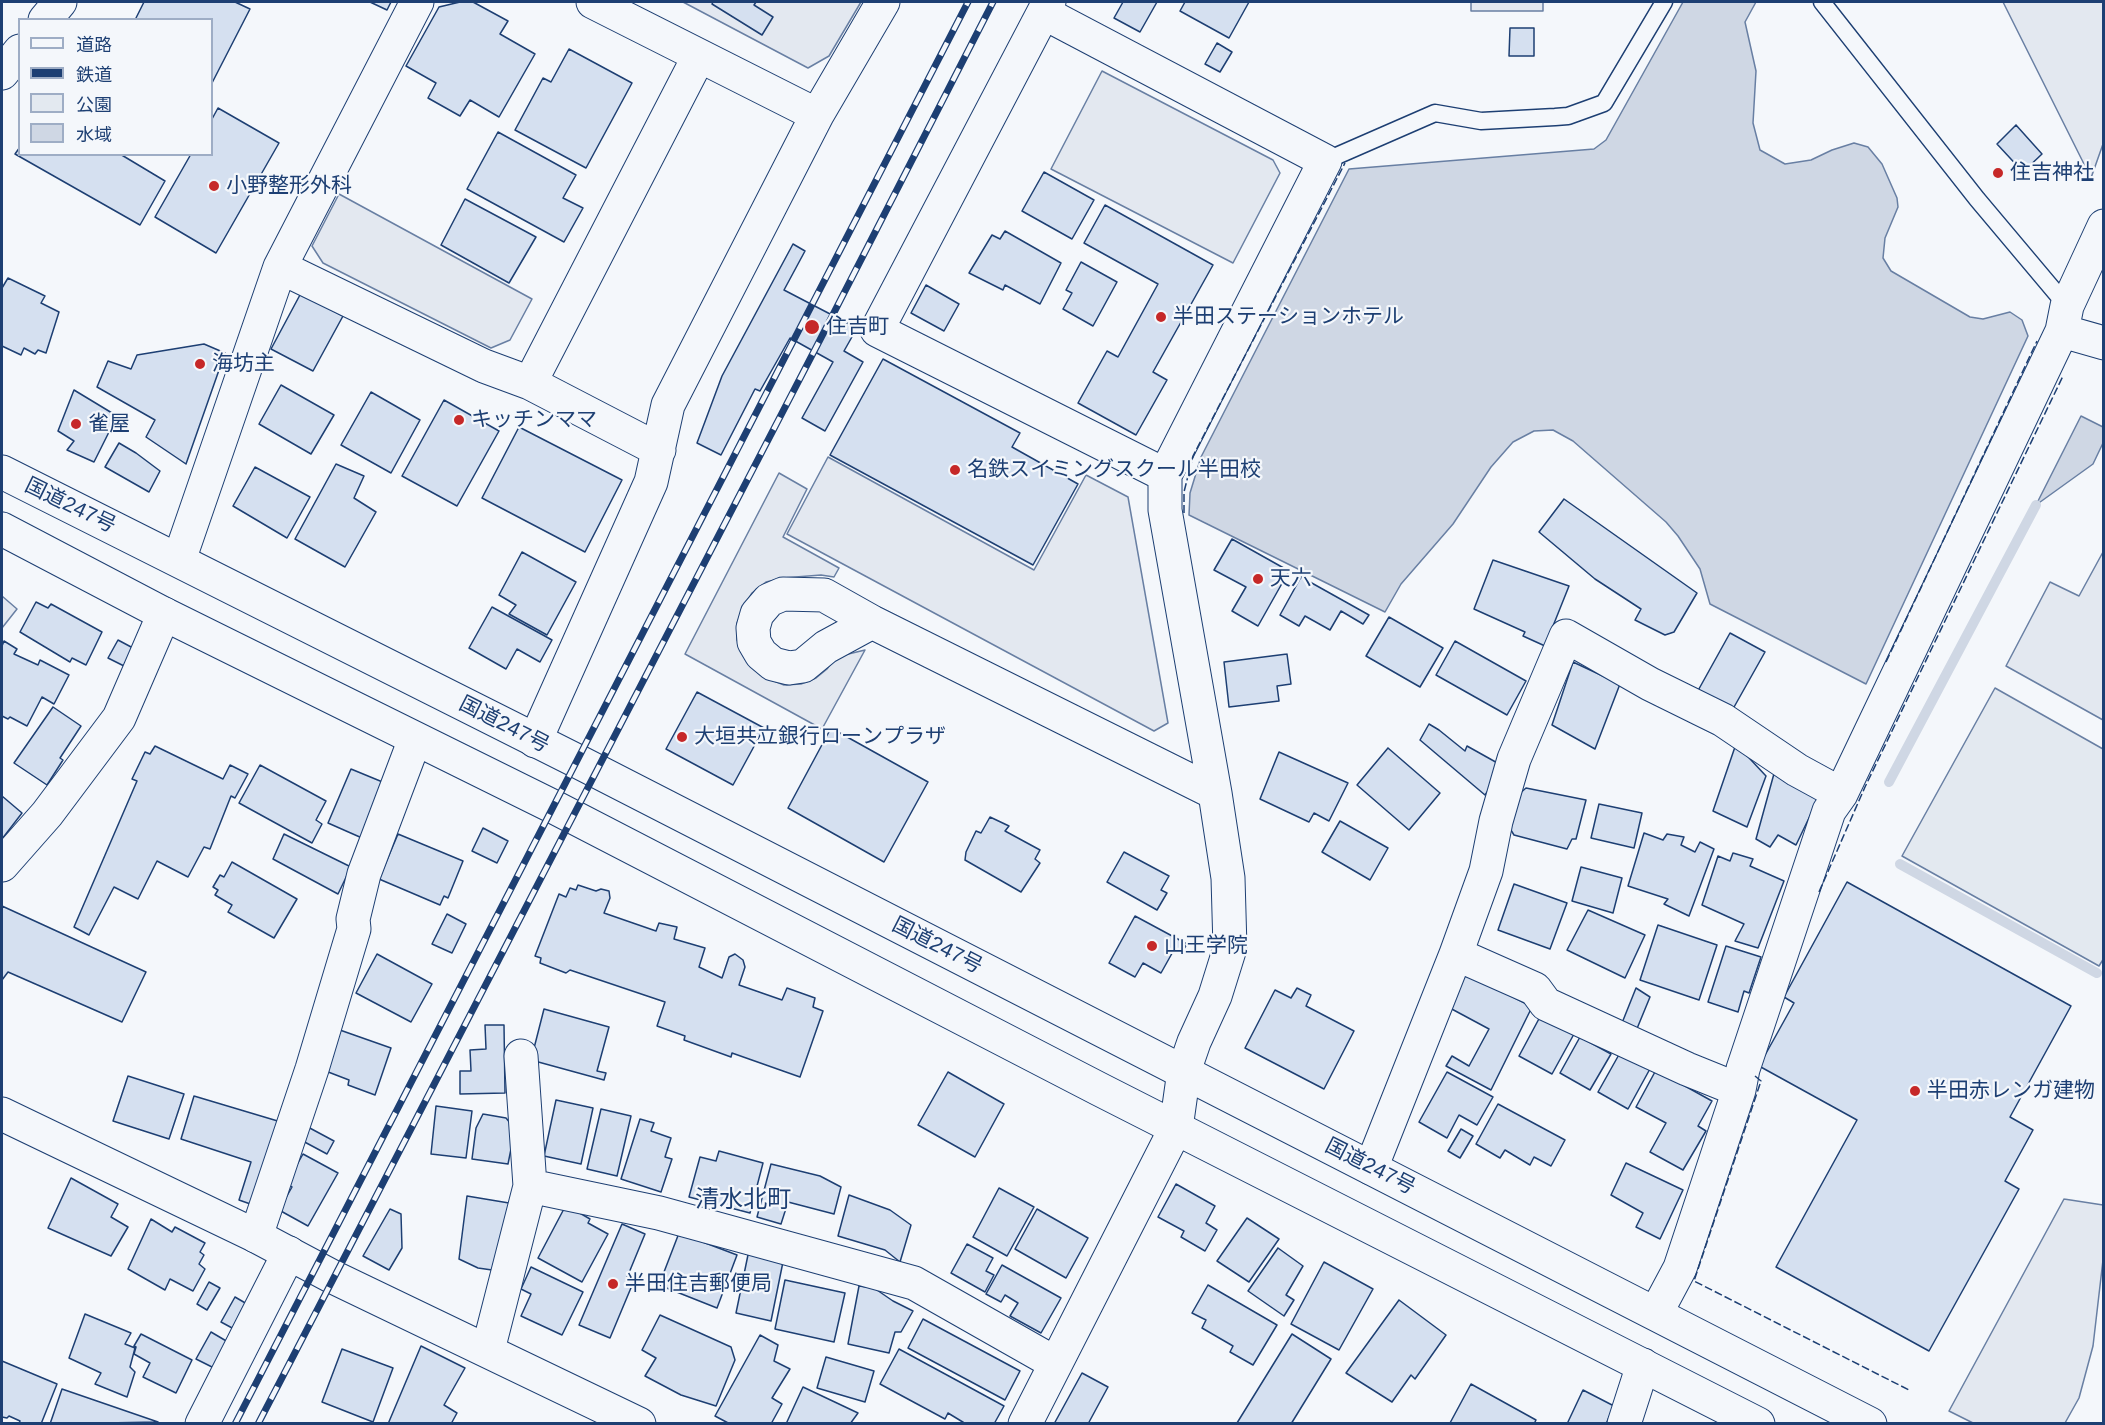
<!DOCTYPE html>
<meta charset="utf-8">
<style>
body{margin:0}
#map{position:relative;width:2105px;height:1425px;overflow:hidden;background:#f4f7fb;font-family:Helvetica,"Noto Sans JP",sans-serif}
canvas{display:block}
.frame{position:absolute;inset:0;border:3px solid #1d3f73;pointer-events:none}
.legend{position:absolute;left:18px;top:18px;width:195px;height:138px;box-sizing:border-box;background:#f4f7fb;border:2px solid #9eadc5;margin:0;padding:8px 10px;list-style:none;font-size:18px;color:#1d3f73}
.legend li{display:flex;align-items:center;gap:12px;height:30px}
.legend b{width:30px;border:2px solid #9eadc5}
</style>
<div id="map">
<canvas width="2105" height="1425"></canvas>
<div class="frame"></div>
<ul class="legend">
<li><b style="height:8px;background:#f4f7fb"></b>道路</li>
<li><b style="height:8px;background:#1d3f73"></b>鉄道</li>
<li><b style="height:16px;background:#e3e9f0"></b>公園</li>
<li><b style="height:16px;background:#cfd7e4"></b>水域</li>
</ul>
</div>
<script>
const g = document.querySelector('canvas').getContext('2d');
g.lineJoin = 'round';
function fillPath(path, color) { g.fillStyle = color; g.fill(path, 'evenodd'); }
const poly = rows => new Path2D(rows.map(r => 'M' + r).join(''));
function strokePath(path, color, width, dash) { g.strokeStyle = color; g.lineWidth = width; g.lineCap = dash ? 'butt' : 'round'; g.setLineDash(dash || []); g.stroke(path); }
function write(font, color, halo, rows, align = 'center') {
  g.font = font + ' Helvetica,"Noto Sans JP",sans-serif'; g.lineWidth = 4.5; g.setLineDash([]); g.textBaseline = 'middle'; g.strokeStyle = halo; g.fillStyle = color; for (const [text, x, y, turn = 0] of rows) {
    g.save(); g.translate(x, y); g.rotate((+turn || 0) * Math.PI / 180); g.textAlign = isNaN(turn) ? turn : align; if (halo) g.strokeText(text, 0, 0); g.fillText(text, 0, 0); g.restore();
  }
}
const green = poly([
 [1995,688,2103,749,2104,958,2099,966,1902,856,1995,688]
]);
fillPath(green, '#e3e9f0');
strokePath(green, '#687fa3', 1.5);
const parking = poly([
 [683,2,861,2,829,56,808,68,683,2],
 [1471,2,1543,2,1543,11,1471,11,1471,2],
 [2003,2,2103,2,2103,144,2091,178,2003,2],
 [1102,71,1273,160,1280,173,1233,263,1051,169,1102,71],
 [339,194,532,299,510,340,491,348,323,263,312,246,339,194],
 [828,457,1034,570,1086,475,1128,497,1168,723,1154,731,787,534,828,457],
 [779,473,807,489,783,537,839,568,834,577,821,575,783,578,766,582,752,593,743,608,737,623,737,640,743,654,769,679,784,685,801,684,816,678,827,669,836,657,865,650,822,729,685,654,779,473],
 [2103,552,2104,720,2103,720,2006,666,2050,582,2079,596,2103,552],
 [2,596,17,609,2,628,2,596],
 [2064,1199,2103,1205,2103,1260,2093,1346,2079,1398,2065,1423,1973,1423,1949,1411,2064,1199]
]);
fillPath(parking, '#e3e8f0');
strokePath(parking, '#687fa3', 1.5);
const water = poly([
 [1683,2,1756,2,1745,22,1756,71,1753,123,1760,150,1785,164,1811,160,1832,150,1854,143,1868,147,1882,164,1897,198,1898,207,1885,238,1883,258,1891,271,1970,317,1983,319,2010,312,2022,320,2028,336,1866,684,1710,604,1700,569,1678,536,1666,522,1573,441,1553,430,1534,431,1513,442,1491,467,1453,524,1401,584,1385,612,1189,515,1190,493,1201,457,1349,169,1594,149,1606,140,1683,2],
 [2081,416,2103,427,2103,443,2093,464,2036,505,2081,416]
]);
fillPath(water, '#cfd7e4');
strokePath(water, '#687fa3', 1.5);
strokePath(poly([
 [1889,782,2036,505],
 [1900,864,2097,973]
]), '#cfd7e4', 10);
const building = poly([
 [144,2,235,2,250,9,212,83,212,20,135,20,144,2],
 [370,2,391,2,387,10,370,2],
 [460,2,473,2,508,21,500,34,535,54,499,117,470,100,460,116,428,98,436,83,406,66,439,7,460,2],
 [713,2,756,2,754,5,773,17,762,35,712,4,713,2],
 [1123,2,1157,2,1140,32,1114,18,1123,2],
 [1185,2,1249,2,1229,38,1180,11,1185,2],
 [1510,28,1534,28,1534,56,1509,56,1510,28],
 [1217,43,1232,52,1220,72,1205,64,1217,43],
 [569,49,632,83,586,168,515,130,543,78,551,82,569,49],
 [218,108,279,143,216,253,155,217,191,154,212,154,212,119,218,108],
 [2016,125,2042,154,2023,172,1997,144,2016,125],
 [498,132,576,175,563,198,583,208,564,242,467,189,498,132],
 [20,147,20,154,120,154,165,181,140,225,15,154,20,147],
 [1044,172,1094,200,1072,239,1022,211,1044,172],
 [465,199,536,237,509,283,441,245,465,199],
 [1105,205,1213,265,1153,372,1167,380,1136,435,1078,403,1107,351,1118,357,1158,284,1084,243,1105,205],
 [1005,231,1061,263,1040,304,1005,285,1003,290,969,273,992,235,1000,239,1005,231],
 [793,244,805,251,784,290,857,328,844,351,863,362,825,431,802,418,833,362,790,338,760,391,755,389,721,455,697,443,722,376,793,244],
 [1081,262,1117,282,1093,326,1063,309,1072,293,1066,290,1081,262],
 [8,278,45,296,41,303,59,312,46,353,38,350,35,354,24,348,21,355,2,346,2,288,8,278],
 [926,285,959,304,944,331,911,313,926,285],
 [301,293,343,316,313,371,271,349,301,293],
 [204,344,225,353,186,464,146,437,155,420,97,387,108,361,131,369,137,355,204,344],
 [883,359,1020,433,1012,447,1078,484,1033,565,830,455,883,359],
 [281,385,334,415,311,454,259,424,281,385],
 [74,390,117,416,94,462,67,450,74,441,58,431,74,390],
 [371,392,420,420,391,473,341,445,371,392],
 [444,400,499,431,457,506,402,476,444,400],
 [519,427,622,480,585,552,482,498,519,427],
 [119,443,136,453,160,471,149,492,105,467,119,443],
 [336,464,364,476,354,498,376,512,345,567,295,539,336,464],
 [255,467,310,497,287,538,233,506,255,467],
 [1564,499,1697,593,1674,632,1665,635,1635,620,1641,609,1595,579,1539,532,1564,499],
 [1232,539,1289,571,1258,626,1232,611,1246,587,1214,570,1232,539],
 [522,552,576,582,547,635,509,614,516,605,499,595,522,552],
 [1493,560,1569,586,1545,646,1523,636,1525,632,1474,609,1493,560],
 [1301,577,1369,615,1363,624,1341,611,1330,630,1305,616,1299,626,1280,615,1301,577],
 [36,602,48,608,51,604,102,632,86,665,72,658,70,662,20,632,36,602],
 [492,607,552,640,540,662,517,649,506,669,469,648,492,607],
 [1389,617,1443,648,1420,687,1366,656,1389,617],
 [1730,633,1765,652,1729,716,1695,696,1730,633],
 [118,640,133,648,124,666,108,658,118,640],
 [4,641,17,649,14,654,38,665,40,660,69,675,54,704,42,697,27,726,10,717,8,719,2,716,2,646,4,641],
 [1455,641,1526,681,1507,715,1436,675,1455,641],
 [1287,654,1291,684,1277,686,1279,701,1229,707,1224,662,1287,654],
 [1573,662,1620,684,1595,749,1552,725,1573,662],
 [697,692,764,728,733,785,666,749,697,692],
 [53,707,81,726,60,758,63,760,47,785,14,763,53,707],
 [1429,724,1439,730,1465,751,1467,746,1501,765,1498,777,1485,795,1420,740,1429,724],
 [831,728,928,782,884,862,788,808,831,728],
 [1736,744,1766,776,1747,827,1713,811,1736,744],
 [155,746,223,779,230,765,248,774,235,798,231,796,210,849,204,847,188,877,157,861,138,899,114,887,89,935,74,927,137,781,132,779,145,752,150,754,155,746],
 [1388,748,1440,793,1409,830,1357,785,1388,748],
 [1279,752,1348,783,1329,821,1314,813,1309,822,1260,799,1279,752],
 [260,765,326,801,316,820,322,824,312,843,239,803,260,765],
 [351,769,385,783,362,838,328,823,351,769],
 [1775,770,1821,793,1796,845,1778,835,1770,847,1756,839,1775,770],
 [1526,788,1586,800,1576,839,1572,839,1567,849,1514,835,1509,827,1518,795,1526,788],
 [2,796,22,813,2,839,2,796],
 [1599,804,1642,813,1634,848,1591,838,1599,804],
 [990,817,1009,826,1005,831,1040,850,1035,859,1040,863,1021,892,965,860,966,852,976,831,981,833,990,817],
 [1340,821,1388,848,1370,880,1322,852,1340,821],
 [483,828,508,841,497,863,472,851,483,828],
 [1644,833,1663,840,1667,834,1684,837,1681,845,1695,852,1700,842,1714,849,1689,916,1664,904,1668,899,1628,886,1644,833],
 [284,834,351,867,338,894,273,859,284,834],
 [398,834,463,861,448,898,444,896,440,905,379,879,398,834],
 [1124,852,1169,876,1161,890,1167,893,1157,910,1107,882,1124,852],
 [1733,853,1753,859,1750,866,1784,881,1758,948,1735,941,1744,924,1702,905,1718,856,1730,861,1733,853],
 [232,862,297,899,274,938,228,912,232,905,215,895,218,890,213,887,220,875,224,877,232,862],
 [1581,867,1622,878,1613,913,1572,901,1581,867],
 [1847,882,2071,1006,2010,1117,2033,1130,2005,1181,2019,1189,1929,1351,1776,1267,1857,1120,1759,1066,1794,1003,1784,997,1847,882],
 [1514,884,1567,903,1550,949,1498,930,1514,884],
 [578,885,596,891,601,889,609,891,610,898,604,913,656,931,659,923,677,927,674,939,705,948,699,967,722,978,729,957,735,954,743,960,745,967,739,985,782,1000,787,988,815,998,813,1007,823,1011,800,1077,732,1053,731,1057,684,1040,685,1036,657,1026,665,1002,570,970,566,973,540,963,541,958,535,956,559,894,566,897,570,888,576,890,578,885],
 [2,906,146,972,122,1022,8,972,2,980,2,906],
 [1588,910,1645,935,1625,978,1567,950,1588,910],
 [447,914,466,924,452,953,432,944,447,914],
 [1135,916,1187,944,1182,952,1175,948,1161,973,1143,963,1135,977,1109,963,1135,916],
 [1658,925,1717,945,1699,1000,1640,980,1658,925],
 [1726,946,1761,957,1749,993,1744,991,1738,1012,1708,1002,1726,946],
 [377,954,432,984,411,1022,356,993,377,954],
 [1466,972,1532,1007,1491,1090,1446,1066,1452,1056,1469,1066,1489,1029,1448,1007,1466,972],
 [1297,988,1311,995,1306,1006,1354,1031,1324,1089,1245,1048,1275,990,1291,998,1297,988],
 [1636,988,1650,997,1636,1031,1622,1023,1636,988],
 [544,1009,609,1027,597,1071,606,1073,604,1080,531,1060,544,1009],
 [1541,1015,1574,1034,1552,1074,1519,1056,1541,1015],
 [485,1025,504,1025,505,1093,460,1094,460,1071,471,1071,470,1050,486,1049,485,1025],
 [337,1029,391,1048,375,1095,348,1085,349,1080,323,1070,337,1029],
 [1580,1037,1611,1054,1590,1090,1560,1073,1580,1037],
 [1621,1051,1651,1067,1628,1109,1598,1092,1621,1051],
 [1656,1070,1712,1101,1698,1126,1706,1131,1683,1170,1650,1152,1666,1123,1636,1107,1656,1070],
 [948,1072,1004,1104,975,1157,918,1125,948,1072],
 [1447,1072,1493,1097,1477,1125,1459,1115,1447,1138,1419,1122,1447,1072],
 [128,1076,184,1094,169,1139,113,1121,128,1076],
 [194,1096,281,1122,256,1206,239,1200,251,1162,181,1139,194,1096],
 [556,1100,593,1108,581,1164,544,1156,556,1100],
 [1498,1104,1565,1140,1551,1166,1534,1157,1530,1165,1505,1150,1500,1158,1476,1144,1498,1104],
 [436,1106,472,1111,466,1158,431,1154,436,1106],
 [601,1109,631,1116,617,1176,587,1169,601,1109],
 [483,1114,506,1118,515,1129,508,1164,472,1159,476,1128,483,1114],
 [640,1119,654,1123,651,1131,671,1138,665,1157,672,1159,661,1192,621,1179,640,1119],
 [306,1126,334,1141,327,1154,299,1139,306,1126],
 [1461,1129,1473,1136,1460,1158,1448,1151,1461,1129],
 [719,1151,763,1163,750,1213,689,1197,700,1157,716,1161,719,1151],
 [303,1154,338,1173,308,1226,279,1210,292,1187,286,1184,303,1154],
 [1626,1163,1683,1190,1660,1239,1636,1227,1643,1213,1611,1195,1626,1163],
 [771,1164,820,1176,841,1187,834,1214,788,1202,781,1224,757,1217,771,1164],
 [71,1178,118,1204,111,1217,128,1227,111,1256,48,1228,71,1178],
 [1176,1184,1215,1206,1206,1223,1217,1230,1205,1251,1181,1237,1184,1231,1158,1217,1176,1184],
 [999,1188,1034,1207,1007,1256,973,1237,999,1188],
 [849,1195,890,1210,911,1225,900,1262,885,1250,838,1236,849,1195],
 [467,1196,509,1203,499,1271,478,1268,459,1259,467,1196],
 [566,1205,590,1219,588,1223,608,1234,582,1282,538,1258,566,1205],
 [390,1209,401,1214,402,1248,389,1270,363,1256,390,1209],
 [1037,1209,1088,1238,1066,1278,1015,1249,1037,1209],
 [1247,1218,1279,1239,1249,1282,1217,1261,1247,1218],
 [151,1219,172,1232,175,1227,205,1243,200,1252,204,1255,199,1264,205,1269,193,1291,170,1279,165,1290,128,1269,151,1219],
 [622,1224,645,1234,626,1280,633,1283,610,1338,579,1325,622,1224],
 [679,1233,737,1255,717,1308,659,1285,679,1233],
 [967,1244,993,1258,986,1271,994,1275,985,1292,951,1273,967,1244],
 [1278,1248,1303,1266,1286,1295,1294,1300,1284,1316,1248,1291,1278,1248],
 [749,1250,784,1257,771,1321,736,1313,749,1250],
 [1324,1262,1373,1289,1339,1350,1291,1324,1324,1262],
 [1002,1265,1061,1298,1041,1333,1010,1316,1018,1303,1005,1295,1001,1302,986,1294,1002,1265],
 [531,1267,583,1292,562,1335,521,1316,531,1294,521,1289,531,1267],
 [785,1280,845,1293,834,1342,775,1329,785,1280],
 [209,1282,220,1288,207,1310,197,1304,209,1282],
 [1208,1285,1277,1325,1253,1365,1230,1352,1233,1346,1202,1328,1206,1320,1192,1313,1208,1285],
 [859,1286,874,1288,893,1301,913,1311,901,1332,895,1332,889,1353,848,1344,859,1286],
 [235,1297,247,1304,234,1329,221,1322,235,1297],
 [1399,1300,1446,1335,1415,1379,1411,1375,1392,1402,1346,1373,1399,1300],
 [85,1314,131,1333,125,1344,135,1348,130,1367,135,1372,127,1397,95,1384,101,1373,69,1358,85,1314],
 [660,1315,731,1347,735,1360,716,1406,681,1395,645,1376,656,1358,642,1350,660,1315],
 [923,1319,1020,1371,1005,1400,908,1348,923,1319],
 [211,1332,228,1342,214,1368,196,1359,211,1332],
 [141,1334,192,1360,176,1393,143,1377,150,1363,134,1354,136,1347,134,1346,141,1334],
 [1292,1334,1331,1359,1291,1424,1238,1424,1237,1423,1292,1334],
 [760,1335,778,1345,774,1361,790,1369,772,1398,782,1404,771,1424,730,1424,715,1416,760,1335],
 [421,1346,465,1368,444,1405,457,1413,451,1424,388,1424,421,1346],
 [342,1349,393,1368,373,1422,322,1402,342,1349],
 [899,1349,1004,1406,994,1424,966,1424,948,1413,945,1419,880,1384,899,1349],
 [826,1357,874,1371,865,1402,817,1388,826,1357],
 [2,1361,57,1384,41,1424,19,1424,20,1421,9,1416,7,1418,2,1417,2,1361],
 [1082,1373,1108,1387,1088,1424,1054,1424,1082,1373],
 [1471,1384,1536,1420,1534,1424,1450,1423,1471,1384],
 [803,1387,858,1413,850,1424,786,1424,803,1387],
 [62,1389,158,1422,50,1424,62,1389],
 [1583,1390,1614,1406,1606,1424,1567,1424,1583,1390]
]);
fillPath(building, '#d5e0f0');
strokePath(building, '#1d3f73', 1.5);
const lane = poly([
 [1822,2,1977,199,2067,306],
 [1325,161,1435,113,1481,121,1555,117,1568,116,1604,103,1664,2]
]);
const street = poly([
 [593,2,817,115],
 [1049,2,877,330,1165,475],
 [280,267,484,366,530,383,659,450],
 [2062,331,2104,343],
 [530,383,699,56],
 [179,560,280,267,417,2],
 [872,622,826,647,803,666,789,668,773,664,761,654,754,642,753,628,757,614,769,600,783,594,824,595,872,622,1215,793],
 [535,741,651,482,668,405,817,115,883,2],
 [2,865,47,814,119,718,164,614],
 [1456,954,1535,989,1546,1004,1687,1069,1739,1090],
 [1371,1168,1456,954,1486,871,1496,821,1514,759,1566,636,1650,684,1723,720,1797,770,1841,794],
 [530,1186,659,1213,914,1283,1055,1363],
 [256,1236,312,1069,354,929,353,919,364,874,415,739],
 [1656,1313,1680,1268,1739,1090,1743,1069,1829,811,1841,794,2062,331,2067,306,2104,226],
 [488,1350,530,1186,521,1056],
 [202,1424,289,1253],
 [1025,1424,1176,1128,1184,1071,1194,1042,1215,996,1230,948,1228,878,1215,793,1165,510,1165,475,1325,161,1044,13],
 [1624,1424,1643,1365]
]);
const secondary = poly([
 [45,20,60,2],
 [2,73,20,51],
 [2,1114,256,1236,333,1277,639,1424]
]);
const highway = poly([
 [2,472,577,761,1870,1424],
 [2,529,164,614,554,807,1099,1089,1758,1424]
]);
strokePath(lane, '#1d3f73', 19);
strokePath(street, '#1d3f73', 35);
strokePath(secondary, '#1d3f73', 35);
strokePath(highway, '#1d3f73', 35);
strokePath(lane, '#f4f7fb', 16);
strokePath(street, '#f4f7fb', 33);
strokePath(secondary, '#f4f7fb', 33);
strokePath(highway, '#f4f7fb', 33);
const rail = poly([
 [235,1424,968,2],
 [258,1424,823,334,993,2]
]);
strokePath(rail, '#1d3f73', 7);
strokePath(rail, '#f4f7fb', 4.5, [14]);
strokePath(poly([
 [1184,513,1184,492,1193,456,1345,163],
 [1886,662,2037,341],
 [1819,892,1865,787,2063,376],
 [1755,1076,1761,1081,1694,1281,1909,1390]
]), '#1d3f73', 1.5, [8, 3]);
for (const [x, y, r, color] of [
 [1998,173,6,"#c62828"],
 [214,186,6,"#c62828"],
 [1161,317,6,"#c62828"],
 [812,327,8,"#c62828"],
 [200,364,6,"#c62828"],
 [459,420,6,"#c62828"],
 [76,424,6,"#c62828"],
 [955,470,6,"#c62828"],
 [1258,579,6,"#c62828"],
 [682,737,6,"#c62828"],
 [1152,946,6,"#c62828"],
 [1915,1091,6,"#c62828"],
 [613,1284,6,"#c62828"]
]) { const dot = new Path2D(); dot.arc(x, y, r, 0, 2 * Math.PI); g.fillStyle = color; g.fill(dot); strokePath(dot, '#f4f7fb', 2); }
write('21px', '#1d3f73', '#f4f7fb', [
 ["住吉神社",2010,173],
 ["小野整形外科",226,186],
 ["半田ステーションホテル",1173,317],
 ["住吉町",826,327],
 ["海坊主",212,364],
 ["キッチンママ",471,420],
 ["雀屋",88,424],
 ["名鉄スイミングスクール半田校",967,470],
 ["天六",1270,579],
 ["大垣共立銀行ローンプラザ",694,737],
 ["山王学院",1164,946],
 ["半田赤レンガ建物",1927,1091],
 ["半田住吉郵便局",625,1284]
], 'left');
write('21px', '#1d3f73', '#f4f7fb', [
 ["国道247号",70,506,26],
 ["国道247号",504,725,27],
 ["国道247号",937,946,27],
 ["国道247号",1370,1167,27]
]);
write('24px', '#1d3f73', '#f4f7fb', [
 ["清水北町",743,1200]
]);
</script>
